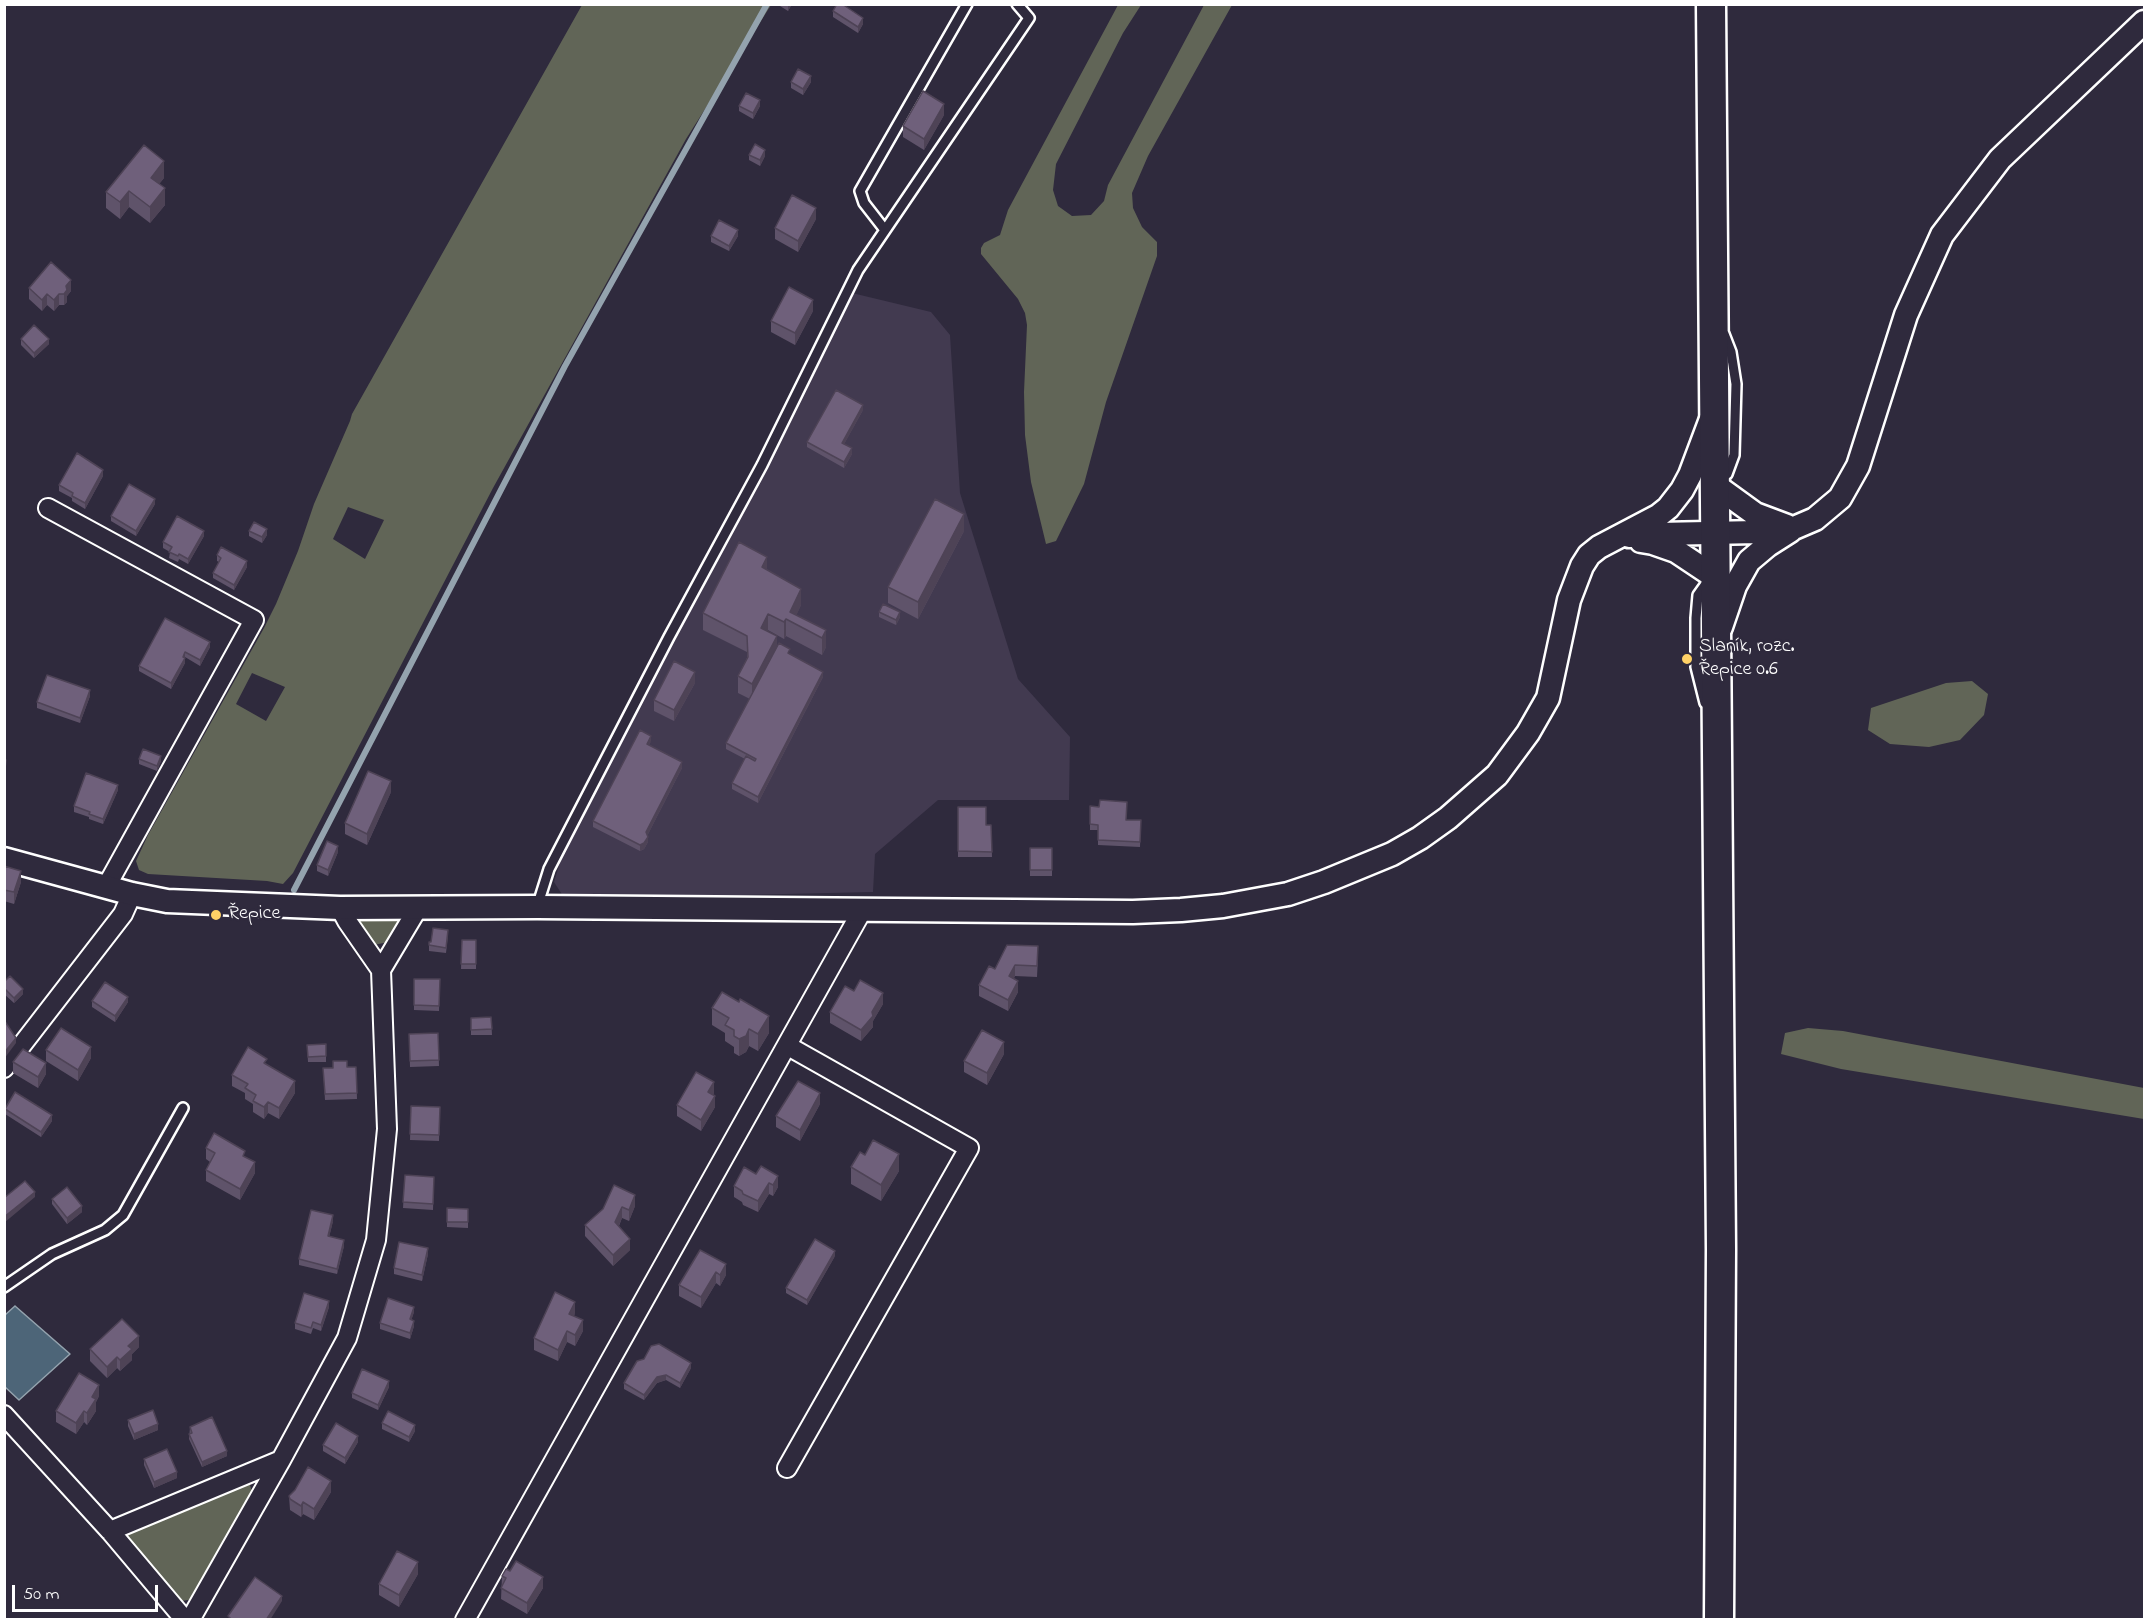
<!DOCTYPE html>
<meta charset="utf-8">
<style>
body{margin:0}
#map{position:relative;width:2149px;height:1624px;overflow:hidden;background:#2f2a3d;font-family:"Indie Flower",sans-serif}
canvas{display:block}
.frame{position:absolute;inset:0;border:6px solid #fff;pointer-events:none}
.scale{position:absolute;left:12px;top:1585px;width:146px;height:27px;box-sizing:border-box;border:3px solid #fff;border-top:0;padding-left:8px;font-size:18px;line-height:21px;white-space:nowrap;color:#fff;-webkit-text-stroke:4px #2f2a3d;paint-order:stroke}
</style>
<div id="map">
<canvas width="2149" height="1624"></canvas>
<div class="frame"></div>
<div class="scale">50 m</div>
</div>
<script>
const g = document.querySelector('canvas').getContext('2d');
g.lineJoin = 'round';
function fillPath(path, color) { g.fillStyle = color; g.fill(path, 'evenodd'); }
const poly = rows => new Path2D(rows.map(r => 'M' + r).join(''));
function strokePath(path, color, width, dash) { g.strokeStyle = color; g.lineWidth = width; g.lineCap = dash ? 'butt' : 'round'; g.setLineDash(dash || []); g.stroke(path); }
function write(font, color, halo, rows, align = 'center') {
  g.font = font + ' "Indie Flower",sans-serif'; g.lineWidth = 4.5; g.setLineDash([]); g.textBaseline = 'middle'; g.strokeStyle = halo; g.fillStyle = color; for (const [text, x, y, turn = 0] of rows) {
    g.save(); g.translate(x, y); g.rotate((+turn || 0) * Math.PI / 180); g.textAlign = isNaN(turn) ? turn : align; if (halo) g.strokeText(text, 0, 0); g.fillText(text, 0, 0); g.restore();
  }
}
fillPath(poly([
 [852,293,931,312,950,335,960,493,1018,679,1070,737,1069,800,938,800,875,854,873,892,565,899,554,882,566,843]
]), '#423a50');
fillPath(poly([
 [582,5,771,5,686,139,493,488,293,873,283,884,267,881,148,874,139,870,136,861,148,835,264,628,276,604,298,551,314,504,350,421,352,414],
 [348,507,384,520,365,559,333,539],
 [252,673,285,687,266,721,236,704],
 [1118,5,1141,5,1123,33,1056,164,1053,190,1058,206,1072,216,1091,215,1104,201,1108,185,1204,5,1232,5,1148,156,1132,193,1133,208,1142,227,1157,242,1157,256,1106,402,1084,484,1056,541,1046,544,1031,482,1025,435,1024,392,1027,325,1025,313,1018,299,981,254,981,248,984,243,1000,235,1008,210],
 [1972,681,1988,694,1984,715,1960,740,1929,747,1890,744,1868,730,1871,708,1946,683],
 [359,918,401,918,402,920,388,942,374,945,356,923],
 [1808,1028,1843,1031,2144,1088,2144,1119,1841,1069,1781,1054,1785,1033],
 [242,1483,250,1485,253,1495,194,1599,182,1601,177,1598,125,1535,125,1531]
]), '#616557');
const water = poly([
 [15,1306,70,1354,19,1400,4,1386,5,1315,15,1306]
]);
fillPath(water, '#4d6578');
strokePath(water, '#94a3ae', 1.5);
strokePath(poly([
 [294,890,565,366,767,4]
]), '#94a3ae', 6);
const service = poly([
 [885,230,864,203,860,191,967,4],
 [1723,477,1727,474,1734,455,1736,384,1731,352,1724,334],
 [1705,703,1696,667,1696,618,1698,595,1708,581],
 [537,907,549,869,669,637,762,465,858,270,1029,18,1017,4],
 [4,1287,52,1254,105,1230,123,1215,183,1108]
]);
const minor = poly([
 [48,508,254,620,106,887],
 [340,908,347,921,381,970],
 [4,1068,123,914,132,894],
 [4,1415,110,1531,185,1620],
 [787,1468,969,1148,788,1046],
 [110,1531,281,1460],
 [190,1620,281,1460,347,1338,376,1240,387,1129,381,970,418,908],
 [465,1620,863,909]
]);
const tertiary = poly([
 [1715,485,1755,514,1787,526],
 [1629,536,1659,534,1757,532,1794,528,1815,519,1840,498,1858,466,1906,315,1942,235,2000,159,2144,22],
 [1641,541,1653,543,1676,551,1715,577],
 [1721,627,1735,586,1749,561,1768,545,1790,531],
 [4,859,132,894,167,901,340,908,537,907,1133,912,1181,910,1223,906,1288,894,1324,882,1392,854,1420,838,1448,818,1497,775,1528,733,1548,698,1569,600,1582,566,1589,555,1599,547,1658,516,1668,508,1682,490,1690,475,1711,419]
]);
const primary = poly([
 [1711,4,1721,1249,1719,1620]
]);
strokePath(service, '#fff', 14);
strokePath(minor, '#fff', 22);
strokePath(tertiary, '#fff', 27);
strokePath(primary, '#fff', 33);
strokePath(service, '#2f2a3d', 9);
strokePath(minor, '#2f2a3d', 18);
strokePath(tertiary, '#2f2a3d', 22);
strokePath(primary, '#2f2a3d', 28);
fillPath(poly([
 [780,4,792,4,788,11,780,6],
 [833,11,863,24,858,33,833,17],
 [791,82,811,82,803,95,791,88],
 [739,106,760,106,753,119,739,111],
 [944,115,924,150,903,137,903,126],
 [749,155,765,156,760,166,749,160],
 [164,178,159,184,165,205,150,223,129,207,120,219,106,208,106,192],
 [816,219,798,252,775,239,775,228],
 [711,236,738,236,729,251,711,242],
 [29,288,71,291,67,296,67,302,64,305,59,305,54,311,47,305,42,311,29,299],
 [813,311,795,345,771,332,771,321],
 [21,339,49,344,34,358,21,345],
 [863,410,844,444,852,454,844,468,807,447,807,442],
 [103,476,85,509,72,501,72,498,59,491,59,485],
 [155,504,136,536,111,521,111,516],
 [249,531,267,535,262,543,249,536],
 [964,531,918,619,888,603,888,587],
 [204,536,188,564,179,559,178,562,169,558,170,552,163,548,163,542],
 [217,555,247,567,234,590,213,578,213,573,219,562,217,561],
 [767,570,801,605,796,615,826,630,826,647,822,655,786,636,784,639,768,630,767,631,777,648,790,655,823,677,758,803,732,789,732,783,745,759,726,749,726,743,750,699,738,693,738,676,747,658,747,652,703,630,703,613],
 [879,612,900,617,896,625,879,617],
 [165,618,210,647,200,666,185,657,185,663,171,689,139,671,139,666],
 [695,683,674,721,654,711,654,700],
 [90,696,80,723,37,708,37,702],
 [651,741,649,745,682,768,647,836,648,842,644,849,640,851,593,827,593,821],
 [139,759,161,761,157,771,139,764],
 [118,790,103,824,89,819,89,817,74,812,74,806],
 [391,792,367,845,345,834,345,823],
 [1090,806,1126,820,1141,820,1140,847,1098,845,1098,830,1090,830],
 [958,807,986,825,991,825,992,857,958,857],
 [1030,848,1052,848,1052,876,1030,876],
 [338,852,328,876,317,871,317,865],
 [4,866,21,882,14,904,4,901],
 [448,935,446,953,429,951,429,942,431,942],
 [462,940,476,940,476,969,461,969],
 [1038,957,1037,977,1015,976,1014,978,1018,992,1008,1011,979,996,979,985,995,969],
 [414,979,440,979,439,1011,414,1010],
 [4,982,23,994,14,1003,4,994],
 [854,991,883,1004,873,1021,873,1027,861,1041,830,1023,830,1012],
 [92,1001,128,1002,115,1022,92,1007],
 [712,1008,769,1033,758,1051,749,1046,746,1052,739,1056,734,1053,734,1047,725,1041,725,1033,712,1025],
 [491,1017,492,1035,471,1035,471,1018],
 [438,1033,439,1066,410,1067,409,1034],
 [326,1044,326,1062,308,1062,307,1045],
 [46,1050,91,1058,78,1081,46,1061],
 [1004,1054,987,1085,964,1072,964,1061],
 [13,1062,46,1074,38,1088,13,1073],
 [267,1065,295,1093,279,1119,268,1113,264,1119,253,1112,253,1104,245,1099,245,1093,232,1086,232,1075],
 [356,1067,357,1099,325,1100,323,1068],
 [714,1093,713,1095,715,1107,701,1131,677,1116,677,1105],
 [820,1104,800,1141,776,1127,776,1116],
 [411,1106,440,1107,439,1141,410,1140],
 [5,1109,52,1121,41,1137,5,1114],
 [206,1148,245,1157,255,1173,240,1200,206,1181,206,1170,210,1162,206,1159],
 [744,1167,778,1187,773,1196,769,1194,758,1212,743,1205,742,1202,734,1197,734,1186],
 [851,1167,899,1171,881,1201,851,1184],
 [405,1175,434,1177,433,1210,403,1208],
 [52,1199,82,1212,67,1224,52,1204],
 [635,1206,629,1221,622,1218,619,1226,630,1250,613,1266,585,1236,585,1225,603,1209],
 [447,1208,468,1209,468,1228,447,1227],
 [333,1221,329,1237,344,1246,337,1274,299,1265,299,1259],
 [700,1250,726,1275,720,1286,716,1283,701,1308,679,1296,679,1285],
 [428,1254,422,1281,394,1274,394,1268],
 [835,1256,807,1305,786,1293,786,1288],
 [329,1307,321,1331,313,1328,311,1334,295,1329,295,1323],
 [414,1312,411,1320,414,1326,410,1339,380,1329,380,1323],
 [575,1313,574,1316,583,1331,575,1346,567,1342,558,1361,534,1350,534,1338],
 [139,1347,132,1354,132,1360,120,1371,117,1368,107,1378,90,1361,90,1349],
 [691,1368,680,1388,666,1380,657,1383,644,1400,624,1389,624,1383],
 [389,1387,378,1410,352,1398,352,1393],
 [99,1396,96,1402,96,1411,87,1425,84,1422,76,1434,56,1422,56,1411],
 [128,1420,158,1430,134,1440,128,1426],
 [382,1423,415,1431,409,1442,382,1429],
 [190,1427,227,1456,202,1467,189,1439],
 [358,1442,345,1464,323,1451,323,1445],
 [144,1459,177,1478,154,1488,144,1465],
 [331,1492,314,1520,303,1514,301,1517,290,1510,289,1496],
 [418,1574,399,1607,379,1595,379,1584],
 [502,1576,543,1588,527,1614,501,1599]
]), '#5f536a');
fillPath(poly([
 [789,4,792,4,788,11,788,6],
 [863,18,863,24,858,33,858,27],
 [811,76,811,82,803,95,803,89],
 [760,100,760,106,753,119,753,113],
 [944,104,944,115,924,150,924,139],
 [765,150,765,156,760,166,760,160],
 [164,161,164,178,151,194,151,178],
 [165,188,165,205,150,223,150,207],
 [129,191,129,207,120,219,120,202],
 [816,208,816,219,798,252,798,241],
 [738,230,738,236,729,251,729,246],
 [71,280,71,291,67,296,67,302,64,305,64,294,66,286],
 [47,294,47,305,42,311,42,300],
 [59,294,59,305,54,311,54,300],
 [813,300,813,311,795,345,795,333],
 [49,339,49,344,34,358,34,353],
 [863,405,863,410,842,448,842,443],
 [852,448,852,454,844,468,844,462],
 [103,470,103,476,85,509,85,503],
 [155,499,155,504,136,536,136,531],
 [964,514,964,531,918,619,918,602],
 [267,529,267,535,262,543,262,537],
 [204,531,204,536,188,564,188,559],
 [767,557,767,573,762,567],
 [247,561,247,567,234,590,234,585],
 [801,589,801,605,793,623,790,612],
 [900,612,900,617,896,625,896,620],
 [768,614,768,630,761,645,761,628],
 [786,619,786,636,784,639,784,622],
 [826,630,826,647,822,655,822,638],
 [777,636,777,653,752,700,752,684],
 [210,642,210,647,200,666,200,660],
 [185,652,185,657,184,660,185,658,185,663,171,689,171,683],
 [695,672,695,683,674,721,674,710],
 [823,672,823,677,758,803,758,797],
 [90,690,90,696,80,723,80,718],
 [651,736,651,741,647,749,647,744],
 [161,756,161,761,157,771,157,766],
 [682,762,682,768,646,838,646,832],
 [391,781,391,792,367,845,367,834],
 [118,785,118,790,103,824,103,819],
 [648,837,648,842,644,849,640,851,640,845],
 [338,846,338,852,328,876,328,870],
 [21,871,21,882,14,904,14,892],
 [1015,965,1015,976,1009,987,1009,976],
 [1018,981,1018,992,1008,1011,1008,1000],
 [23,989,23,994,14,1003,14,998],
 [883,993,883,1004,873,1021,873,1027,861,1041,861,1030],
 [128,997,128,1002,115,1022,115,1016],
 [769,1016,769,1033,758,1051,758,1034],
 [749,1029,749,1046,746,1052,739,1056,739,1039],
 [16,1038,16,1043,4,1059,4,1053],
 [1004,1042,1004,1054,987,1085,987,1073],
 [91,1047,91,1058,78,1081,78,1070],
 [46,1063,46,1074,38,1088,38,1077],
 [295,1081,295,1093,279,1119,279,1108],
 [714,1082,714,1093,708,1103,708,1092],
 [820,1093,820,1104,800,1141,800,1130],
 [715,1096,715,1107,701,1131,701,1120],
 [268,1102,268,1113,264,1119,264,1107],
 [52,1115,52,1121,41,1137,41,1132],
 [899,1154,899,1171,881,1201,881,1185],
 [255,1162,255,1173,240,1200,240,1189],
 [778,1176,778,1187,773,1196,773,1185],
 [769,1183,769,1194,758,1212,758,1201],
 [35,1192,35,1197,4,1223,4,1217],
 [635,1195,635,1206,629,1221,629,1210],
 [82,1206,82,1212,67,1224,67,1218],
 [622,1207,622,1218,615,1234,615,1222],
 [333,1215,333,1221,328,1242,328,1236],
 [630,1239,630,1250,613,1266,613,1255],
 [344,1240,344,1246,337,1274,337,1269],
 [428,1248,428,1254,422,1281,422,1275],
 [835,1251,835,1256,807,1305,807,1300],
 [726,1264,726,1275,720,1286,720,1275],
 [716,1272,716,1283,701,1308,701,1297],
 [329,1301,329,1307,321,1331,321,1325],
 [575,1302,575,1313,569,1325,569,1314],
 [414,1307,414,1312,410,1325,410,1319],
 [583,1320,583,1331,575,1346,575,1335],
 [414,1321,414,1326,410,1339,410,1333],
 [567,1331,567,1342,558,1361,558,1350],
 [139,1336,139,1347,132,1354,132,1360,120,1371,120,1360,128,1346],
 [117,1357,117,1368,107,1378,107,1367],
 [691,1363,691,1368,680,1388,680,1383],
 [666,1375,666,1380,657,1383,644,1400,644,1395,657,1377],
 [389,1381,389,1387,378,1410,378,1405],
 [99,1385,99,1396,96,1402,96,1411,87,1425,87,1413,92,1397],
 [84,1411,84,1422,76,1434,76,1423],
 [158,1424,158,1430,134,1440,134,1434],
 [415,1425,415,1431,409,1442,409,1437],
 [358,1436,358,1442,345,1464,345,1458],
 [227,1451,227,1456,202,1467,202,1462],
 [177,1472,177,1478,154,1488,154,1482],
 [331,1481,331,1492,314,1520,314,1509],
 [303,1502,303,1514,301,1517,301,1506],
 [418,1562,418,1574,399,1607,399,1595],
 [543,1577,543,1588,527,1614,527,1603],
 [282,1596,282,1601,270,1620,266,1620]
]), '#4e4356');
const building = poly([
 [837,4,842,4,863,18,858,27,833,11,837,4],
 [798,69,811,76,803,89,791,82,798,69],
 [923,91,944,104,924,139,903,126,923,91],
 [746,93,760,100,753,113,739,106,746,93],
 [755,144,765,150,760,160,749,155,755,144],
 [144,145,164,161,151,178,165,188,150,207,129,191,120,202,106,192,144,145],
 [792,195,816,208,798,241,775,228,792,195],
 [719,220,738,230,729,246,711,236,719,220],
 [51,262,71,280,66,286,67,290,64,294,59,294,54,300,47,294,42,300,29,288,51,262],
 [789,287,813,300,795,333,771,321,789,287],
 [34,325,49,339,34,353,21,339,34,325],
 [836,390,863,405,842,443,852,448,844,462,807,442,836,390],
 [77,453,103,470,85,503,72,496,73,493,59,485,77,453],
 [129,484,155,499,136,531,111,516,129,484],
 [935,499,964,514,918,602,888,587,935,499],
 [177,516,204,531,188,559,179,554,178,556,169,552,172,547,163,542,177,516],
 [254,522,267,529,262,537,249,531,254,522],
 [739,542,767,557,762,567,801,589,790,612,826,630,822,638,786,619,784,622,768,614,761,628,777,636,752,684,738,676,748,657,747,636,703,613,739,542],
 [221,547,247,561,234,585,213,573,221,558,217,555,221,547],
 [883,604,900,612,896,620,879,612,883,604],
 [165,618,210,642,200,660,185,652,183,657,185,658,171,683,139,666,165,618],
 [779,643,790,649,788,653,823,672,758,797,732,783,746,756,755,761,756,759,726,743,779,643],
 [674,661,695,672,674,710,654,700,674,661],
 [47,675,90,690,80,718,37,702,47,675],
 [640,730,651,736,647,744,682,762,646,832,648,837,644,843,640,845,593,821,640,730],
 [143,749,161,756,157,766,139,759,143,749],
 [4,760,6,760,4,777,4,760],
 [368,771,391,781,367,834,345,823,368,771],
 [86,773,118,785,103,819,89,814,90,812,74,806,86,773],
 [1100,800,1127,802,1126,820,1141,820,1140,842,1098,840,1098,825,1090,824,1090,806,1099,807,1100,800],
 [958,807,986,807,986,825,991,825,992,852,958,851,958,807],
 [327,841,338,846,328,870,317,865,327,841],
 [1030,848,1052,848,1052,870,1030,870,1030,848],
 [4,866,21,871,14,892,4,890,4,866],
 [433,928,448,930,446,948,429,945,429,942,431,942,433,928],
 [462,940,476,940,476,964,461,964,462,940],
 [1007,945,1038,946,1037,966,1015,965,1009,976,1018,981,1008,1000,979,985,989,966,995,969,1007,945],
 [10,976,23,989,14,998,4,988,4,982,10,976],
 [414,979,440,979,439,1006,414,1005,414,979],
 [860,980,883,993,872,1012,873,1016,861,1030,830,1012,845,986,854,991,860,980],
 [105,982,128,997,115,1016,92,1001,105,982],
 [722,992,739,1002,740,999,769,1016,758,1034,749,1029,746,1036,739,1039,734,1036,734,1030,725,1025,729,1018,712,1008,722,992],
 [491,1017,492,1029,471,1030,471,1018,491,1017],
 [4,1020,16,1038,4,1053,4,1020],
 [61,1028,91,1047,78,1070,46,1050,61,1028],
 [982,1030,1004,1042,987,1073,964,1061,982,1030],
 [438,1033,439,1060,410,1061,409,1034,438,1033],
 [326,1044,326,1056,308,1057,307,1045,326,1044],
 [248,1047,267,1059,264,1063,295,1081,279,1108,268,1102,264,1107,253,1101,256,1095,245,1088,248,1084,232,1075,248,1047],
 [23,1049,46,1063,38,1077,13,1062,23,1049],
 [333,1061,347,1061,347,1067,356,1067,357,1093,325,1094,323,1068,333,1068,333,1061],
 [696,1072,714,1082,708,1092,715,1096,701,1120,677,1105,696,1072],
 [798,1081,820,1093,800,1130,776,1116,798,1081],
 [15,1092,52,1115,41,1132,5,1109,15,1092],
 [411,1106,440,1107,439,1135,410,1134,411,1106],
 [214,1133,245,1151,243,1156,255,1162,240,1189,206,1170,215,1153,206,1148,214,1133],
 [873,1140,899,1154,881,1185,851,1167,860,1152,865,1155,873,1140],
 [761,1166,778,1176,773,1185,769,1183,758,1201,743,1194,742,1191,734,1186,744,1167,756,1174,761,1166],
 [405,1175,434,1177,433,1204,403,1202,405,1175],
 [25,1181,35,1192,4,1217,4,1198,25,1181],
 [614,1185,635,1195,629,1210,622,1207,615,1222,630,1239,613,1255,585,1225,603,1209,614,1185],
 [67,1187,82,1206,67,1218,52,1199,67,1187],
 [447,1208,468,1209,468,1222,447,1222,447,1208],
 [311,1210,333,1215,328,1236,344,1240,337,1269,299,1259,311,1210],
 [815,1239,835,1251,807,1300,786,1288,815,1239],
 [399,1242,428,1248,422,1275,394,1268,399,1242],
 [700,1250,726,1264,720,1275,716,1272,701,1297,679,1285,700,1250],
 [555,1292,575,1302,569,1314,583,1320,575,1335,567,1331,558,1350,534,1338,555,1292],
 [304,1293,329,1301,321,1325,313,1322,311,1328,295,1323,304,1293],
 [388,1298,414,1307,410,1319,414,1321,410,1333,380,1323,388,1298],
 [122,1319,139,1336,128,1346,132,1349,120,1360,117,1357,107,1367,90,1349,122,1319],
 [659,1344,691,1363,680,1383,666,1375,657,1377,644,1395,624,1383,637,1361,644,1359,651,1346,659,1344],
 [362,1369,389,1381,378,1405,352,1393,362,1369],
 [79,1373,99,1385,92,1397,96,1399,87,1413,84,1411,76,1423,56,1411,79,1373],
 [153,1410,158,1424,134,1434,128,1420,153,1410],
 [388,1411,415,1425,409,1437,382,1423,388,1411],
 [212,1417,227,1451,202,1462,189,1434,192,1433,190,1427,212,1417],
 [336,1423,358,1436,345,1458,323,1445,336,1423],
 [167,1449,177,1472,154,1482,144,1459,167,1449],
 [308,1467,331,1481,314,1509,303,1502,301,1506,290,1499,289,1496,295,1490,308,1467],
 [397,1551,418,1562,399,1595,379,1584,397,1551],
 [516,1561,543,1577,527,1603,501,1588,506,1578,502,1576,506,1569,510,1571,516,1561],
 [255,1577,282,1596,266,1620,232,1620,228,1616,255,1577]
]);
fillPath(building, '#6f607b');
strokePath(building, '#4e4356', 1.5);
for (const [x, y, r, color] of [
 [1687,659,6,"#ffd166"],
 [216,915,6,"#ffd166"]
]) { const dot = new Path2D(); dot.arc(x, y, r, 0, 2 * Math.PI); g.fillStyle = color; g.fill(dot); strokePath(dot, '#2f2a3d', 2); }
write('20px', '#fff', '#2f2a3d', [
 ["Slaník, rozc.",1699,648],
 ["Řepice 0.6",1699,671],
 ["Řepice",228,915]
], 'left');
</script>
